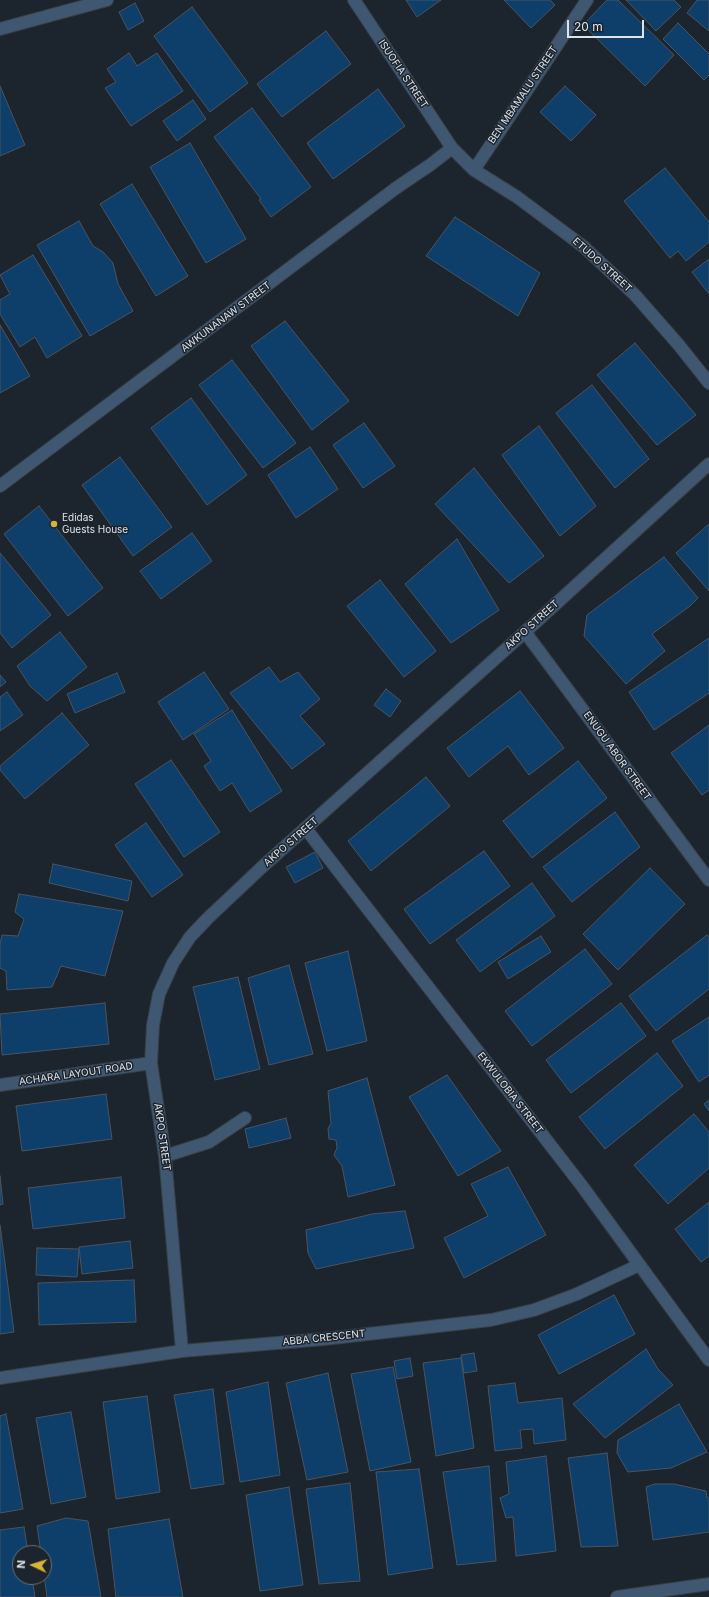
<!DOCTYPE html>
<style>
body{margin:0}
#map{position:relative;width:709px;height:1597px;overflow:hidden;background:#1c242d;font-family:Inter,sans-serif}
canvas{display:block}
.north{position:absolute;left:12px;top:1545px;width:40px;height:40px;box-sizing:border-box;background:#1c242d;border:1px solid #6a7078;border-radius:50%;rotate:274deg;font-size:11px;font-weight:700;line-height:16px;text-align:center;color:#dee3e9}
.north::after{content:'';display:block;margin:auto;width:14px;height:18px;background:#d7b434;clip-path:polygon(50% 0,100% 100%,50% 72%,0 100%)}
.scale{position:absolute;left:567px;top:20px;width:77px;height:18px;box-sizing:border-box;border:2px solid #dee3e9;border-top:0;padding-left:5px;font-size:12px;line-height:14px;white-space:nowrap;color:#dee3e9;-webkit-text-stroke:3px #1c242d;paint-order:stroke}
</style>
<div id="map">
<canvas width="709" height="1597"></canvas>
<div class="north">N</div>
<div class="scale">20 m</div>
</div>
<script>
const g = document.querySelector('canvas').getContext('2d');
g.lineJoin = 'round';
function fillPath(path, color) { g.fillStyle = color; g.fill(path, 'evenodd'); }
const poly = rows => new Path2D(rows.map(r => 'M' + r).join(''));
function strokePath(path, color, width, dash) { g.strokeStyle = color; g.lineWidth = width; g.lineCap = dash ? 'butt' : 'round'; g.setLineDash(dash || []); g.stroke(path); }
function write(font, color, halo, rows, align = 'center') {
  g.font = font + ' Inter,sans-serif'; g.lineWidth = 3; g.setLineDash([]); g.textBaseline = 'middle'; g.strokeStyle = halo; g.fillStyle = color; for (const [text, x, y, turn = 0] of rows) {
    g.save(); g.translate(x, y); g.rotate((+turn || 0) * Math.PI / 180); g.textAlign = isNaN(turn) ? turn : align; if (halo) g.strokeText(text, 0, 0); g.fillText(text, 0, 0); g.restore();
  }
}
const building = poly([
 [406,0,441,0,417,17,406,0],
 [504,0,550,0,555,5,531,28,504,0],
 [607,0,618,0,674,55,645,86,583,25,607,0],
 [626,0,674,0,681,7,656,31,626,0],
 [697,0,709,0,709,31,687,13,697,0],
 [135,3,144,21,128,30,119,12,135,3],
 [192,7,248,83,210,112,154,36,192,7],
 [678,23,709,54,709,75,704,80,663,39,678,23],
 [326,31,351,64,282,117,257,84,326,31],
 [129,53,137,66,157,53,183,91,131,126,105,88,116,82,107,69,129,53],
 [0,86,25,145,0,156,0,86],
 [565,86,596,115,571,141,540,112,565,86],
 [378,89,405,126,333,179,307,143,378,89],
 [193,100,206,119,177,141,163,121,193,100],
 [252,108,311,187,271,217,259,200,261,199,214,137,252,108],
 [190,143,246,239,206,263,150,167,190,143],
 [665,168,709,222,709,242,686,261,678,251,670,258,624,201,665,168],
 [132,184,188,276,156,296,100,204,132,184],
 [455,217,540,273,518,316,426,256,455,217],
 [79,221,93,246,103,252,113,263,118,284,133,311,90,336,37,245,79,221],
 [33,255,82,336,47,358,35,337,20,347,0,314,0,300,10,294,0,275,33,255],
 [709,259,709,294,692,272,709,259],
 [285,321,349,401,312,430,251,346,285,321],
 [0,325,30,376,0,393,0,325],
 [635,343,696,415,657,445,597,375,635,343],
 [232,360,296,443,263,468,199,385,232,360],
 [592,385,649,459,615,488,556,413,592,385],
 [191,398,247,475,207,505,151,428,191,398],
 [364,423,395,466,363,488,333,445,364,423],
 [539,426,596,506,560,536,502,455,539,426],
 [310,447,338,489,296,518,268,475,310,447],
 [120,457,172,527,133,556,82,485,120,457],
 [474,468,544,556,509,583,435,504,474,468],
 [39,506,103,588,68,616,4,534,39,506],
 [709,524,709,591,676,553,709,524],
 [192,533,212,561,161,599,140,571,192,533],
 [457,539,499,610,451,643,405,584,457,539],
 [0,553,51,615,12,648,0,633,0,553],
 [664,557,698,598,690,606,652,634,665,651,626,684,584,636,587,615,664,557],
 [380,580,436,651,404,677,347,606,380,580],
 [60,632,87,667,47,701,30,686,17,666,60,632],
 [709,638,709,693,654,730,629,692,709,638],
 [269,667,280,682,298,672,320,699,300,716,325,744,292,769,230,693,269,667],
 [204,672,229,709,183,740,158,702,204,672],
 [117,673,125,692,75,713,67,694,117,673],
 [0,675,6,682,0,687,0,675],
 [386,689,401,701,390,717,374,705,386,689],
 [520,691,564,748,529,775,508,746,469,777,447,748,520,691],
 [7,692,23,715,0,731,0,697,7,692],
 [232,710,282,791,250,812,232,783,220,791,204,766,211,761,194,734,232,710],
 [62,713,89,745,25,799,0,770,0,766,62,713],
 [709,725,709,790,702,795,671,753,709,725],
 [171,760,220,832,184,857,135,784,171,760],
 [578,761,607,798,532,858,503,821,578,761],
 [426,777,450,806,371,871,348,841,426,777],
 [615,812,640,847,572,902,543,867,615,812],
 [146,823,183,875,152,897,115,845,146,823],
 [484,851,510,886,430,944,404,909,484,851],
 [315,852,323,868,295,883,286,867,315,852],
 [53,864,132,881,128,901,49,883,53,864],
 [650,868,685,904,618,970,583,934,650,868],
 [532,883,555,916,480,972,456,940,532,883],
 [19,894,123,911,105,976,61,966,52,987,7,990,6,971,0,968,0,944,2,935,18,936,24,919,15,912,19,894],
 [707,935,709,937,709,989,656,1031,629,996,707,935],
 [541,936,551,952,508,979,498,962,541,936],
 [585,949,612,984,532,1046,505,1011,585,949],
 [348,951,367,1041,327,1051,305,963,348,951],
 [289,965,313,1054,269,1065,248,978,289,965],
 [238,977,260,1069,215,1080,193,987,238,977],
 [105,1003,109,1044,2,1055,0,1014,105,1003],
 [621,1003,646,1036,571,1093,546,1060,621,1003],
 [709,1017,709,1075,699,1082,672,1041,709,1017],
 [657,1053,683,1086,605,1149,579,1117,657,1053],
 [447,1075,501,1151,458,1176,409,1097,447,1075],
 [367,1078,395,1185,348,1197,342,1166,334,1155,337,1148,336,1140,329,1139,328,1129,331,1123,328,1091,367,1078],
 [106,1094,112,1139,22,1151,16,1106,106,1094],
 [709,1100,709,1111,704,1104,709,1100],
 [694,1114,709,1132,709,1168,668,1204,634,1165,694,1114],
 [286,1118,291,1138,249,1148,245,1129,286,1118],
 [508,1167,546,1235,464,1278,444,1238,488,1216,471,1184,508,1167],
 [0,1176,3,1204,0,1205,0,1176],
 [121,1177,125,1218,33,1229,28,1188,121,1177],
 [709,1202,709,1256,701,1262,675,1229,709,1202],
 [405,1211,414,1248,316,1269,308,1253,306,1230,372,1214,405,1211],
 [0,1225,14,1332,0,1334,0,1225],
 [130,1241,133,1268,82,1274,79,1247,130,1241],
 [37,1248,79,1249,77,1277,36,1275,37,1248],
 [134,1280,136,1322,39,1325,38,1283,134,1280],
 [614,1295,635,1334,559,1374,538,1335,614,1295],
 [646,1349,658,1369,673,1385,605,1438,573,1404,646,1349],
 [474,1353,477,1371,464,1373,461,1355,474,1353],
 [410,1358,413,1376,397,1379,394,1361,410,1358],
 [461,1358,474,1448,436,1456,423,1363,461,1358],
 [393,1367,411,1462,370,1471,351,1374,393,1367],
 [328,1373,348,1472,307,1480,286,1383,328,1373],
 [268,1382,280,1475,240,1482,226,1392,268,1382],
 [515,1383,518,1403,562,1398,566,1440,534,1444,533,1429,520,1430,522,1448,495,1451,488,1386,515,1383],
 [213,1389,224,1484,191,1489,174,1395,213,1389],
 [147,1396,160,1492,116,1499,103,1402,147,1396],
 [679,1404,707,1452,671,1468,628,1472,617,1453,618,1440,679,1404],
 [71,1412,86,1497,51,1504,36,1418,71,1412],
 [6,1414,23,1509,0,1513,0,1416,6,1414],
 [607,1453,618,1546,581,1547,568,1458,607,1453],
 [546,1456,556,1551,516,1556,513,1517,506,1518,500,1498,509,1494,506,1462,546,1456],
 [489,1466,496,1561,457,1565,443,1472,489,1466],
 [419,1469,433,1568,388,1575,376,1472,419,1469],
 [350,1483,360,1581,319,1584,306,1489,350,1483],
 [655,1484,674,1484,706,1491,707,1498,709,1498,709,1532,653,1540,646,1487,655,1484],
 [289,1487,303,1585,260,1591,246,1495,289,1487],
 [66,1518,88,1521,101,1597,47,1597,44,1575,44,1553,41,1553,37,1526,66,1518],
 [169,1519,183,1597,116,1597,108,1529,169,1519],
 [24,1527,28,1553,20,1553,20,1577,32,1577,35,1597,0,1597,0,1530,24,1527]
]);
fillPath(building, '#0e3e6a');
strokePath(building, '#4b545e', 1);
const service = poly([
 [165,1156,209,1142,245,1118]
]);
const minor = poly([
 [354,0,452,148,474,170,517,197,584,247,635,295,678,344,709,383],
 [0,29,107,0],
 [474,170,587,0],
 [0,486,396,188,430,165,452,148],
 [525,632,709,880],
 [306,829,582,1186,709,1360],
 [0,1085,151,1063],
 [182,1351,165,1156,151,1063,153,1025,159,994,173,963,190,937,208,918,261,868,525,632,709,464],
 [0,1378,182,1351,324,1339,491,1320,534,1310,577,1294,639,1265],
 [617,1597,709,1584]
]);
strokePath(service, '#373f47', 14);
strokePath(minor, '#373f47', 14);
strokePath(service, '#3f5770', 12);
strokePath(minor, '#3f5770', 12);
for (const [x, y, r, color] of [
 [54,524,4,"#d7b434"]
]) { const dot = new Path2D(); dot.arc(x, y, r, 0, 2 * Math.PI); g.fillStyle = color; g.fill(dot); strokePath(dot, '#1c242d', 1.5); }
write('10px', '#dee3e9', '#1c242d', [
 ["ISUOFIA STREET",403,74,56],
 ["BEN MBAMALU STREET",523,95,-56],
 ["ETUDO STREET",602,265,42],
 ["AWKUNANAW STREET",226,317,-37],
 ["AKPO STREET",532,625,-42],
 ["ENUGU ABOR STREET",617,756,54],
 ["AKPO STREET",291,842,-41],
 ["ACHARA LAYOUT ROAD",76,1074,-8],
 ["EKWULOBIA STREET",510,1093,52],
 ["AKPO STREET",162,1137,82],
 ["ABBA CRESCENT",324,1338,-6]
]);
write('10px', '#dee3e9', '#1c242d', [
 ["Edidas",62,518],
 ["Guests House",62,530]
], 'left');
</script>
